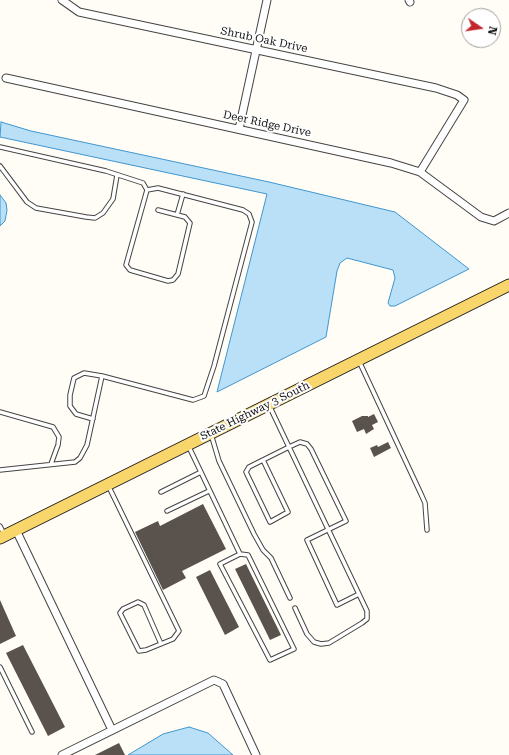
<!DOCTYPE html>
<style>
body{margin:0}
#map{position:relative;width:509px;height:755px;overflow:hidden;background:#fffdf5;font-family:"Roboto Serif",serif}
canvas{display:block}
.north{position:absolute;left:461px;top:8px;width:40px;height:40px;box-sizing:border-box;background:#fff;border:1px solid #a0a0a0;border-radius:50%;rotate:103deg;font-size:11px;font-weight:700;line-height:16px;text-align:center;color:#111}
.north::after{content:'';display:block;margin:auto;width:14px;height:18px;background:#c4262e;clip-path:polygon(50% 0,100% 100%,50% 72%,0 100%)}
</style>
<div id="map">
<canvas width="509" height="755"></canvas>
<div class="north">N</div>
</div>
<script>
const g = document.querySelector('canvas').getContext('2d');
g.lineJoin = 'round';
function fillPath(path, color) { g.fillStyle = color; g.fill(path, 'evenodd'); }
const poly = rows => new Path2D(rows.map(r => 'M' + r).join(''));
function strokePath(path, color, width, dash) { g.strokeStyle = color; g.lineWidth = width; g.lineCap = dash ? 'butt' : 'round'; g.setLineDash(dash || []); g.stroke(path); }
function write(font, color, halo, rows, align = 'center') {
  g.font = font + ' "Roboto Serif",serif'; g.lineWidth = 4; g.setLineDash([]); g.textBaseline = 'middle'; g.strokeStyle = halo; g.fillStyle = color; for (const [text, x, y, turn = 0] of rows) {
    g.save(); g.translate(x, y); g.rotate((+turn || 0) * Math.PI / 180); g.textAlign = isNaN(turn) ? turn : align; if (halo) g.strokeText(text, 0, 0); g.fillText(text, 0, 0); g.restore();
  }
}
const water = poly([
 [1,122,31,131,269,182,395,212,469,269,395,306,390,306,388,303,395,278,393,270,347,258,340,263,337,271,326,337,217,392,267,194,0,137,1,122],
 [0,195,6,203,7,210,5,221,0,226,0,195],
 [189,727,208,733,233,755,128,755,163,734,189,727]
]);
fillPath(water, '#b9e0f7');
strokePath(water, '#3f96cf', 1);
fillPath(poly([
 [374,414,378,422,372,425,374,429,366,434,364,429,357,432,352,421,362,416,368,416,368,417],
 [388,442,391,448,374,457,370,448,377,445,378,447],
 [203,504,226,549,182,571,186,578,163,590,135,532,158,521,160,526],
 [246,564,281,635,270,640,235,569],
 [210,570,239,627,225,635,196,577],
 [0,600,16,636,0,644],
 [23,645,65,727,48,736,6,653],
 [119,743,125,755,95,755]
]), '#5a524d');
const lane = poly([
 [0,147,106,171,143,183,147,190],
 [0,166,27,202,36,208,86,217,95,218,103,213,113,199,117,175],
 [177,215,183,194],
 [359,361,421,494,425,503,427,530],
 [269,405,367,611,367,619,362,623,329,643,321,644,314,642,307,634,295,608],
 [0,412,53,427,59,437,58,445,51,464],
 [93,419,76,414,70,406,70,395,74,378,84,373,102,376],
 [211,434,219,461,254,534,263,550,271,558,290,598],
 [188,445,240,554,220,564,270,660,294,649,248,555,240,554],
 [263,460,288,512,270,522,246,472,249,467,289,447,300,442,307,444,311,449,346,521,307,540,337,605,359,594],
 [0,470,75,462,80,458,87,445,102,376,193,400,204,396,214,366,252,222,249,214,243,210,158,188,147,190,126,265,130,270,168,281,173,280,178,274,190,223,185,217,158,210],
 [108,485,179,631,173,639,146,650,139,651,120,613,123,609,138,602,144,605,161,644],
 [161,492,201,472],
 [167,511,209,491],
 [0,526,4,534],
 [0,667,32,732]
]);
const street = poly([
 [62,0,79,12,436,88,457,95,464,100,420,172],
 [409,0,410,2],
 [6,78,391,163,420,172,481,217,494,221,509,213],
 [239,129,267,0],
 [16,530,112,730],
 [62,755,214,680,223,684,256,755]
]);
const primary = poly([
 [0,538,509,285]
]);
strokePath(lane, '#444', 5.5);
strokePath(street, '#444', 9);
strokePath(primary, '#222', 13);
strokePath(lane, '#fff', 3.5);
strokePath(street, '#fff', 7);
strokePath(primary, '#f9d66b', 11);
write('11px', '#111', '#fff', [
 ["Shrub Oak Drive",264,40,12],
 ["Deer Ridge Drive",267,124,12],
 ["State Highway 3 South",255,411,-26]
]);
</script>
